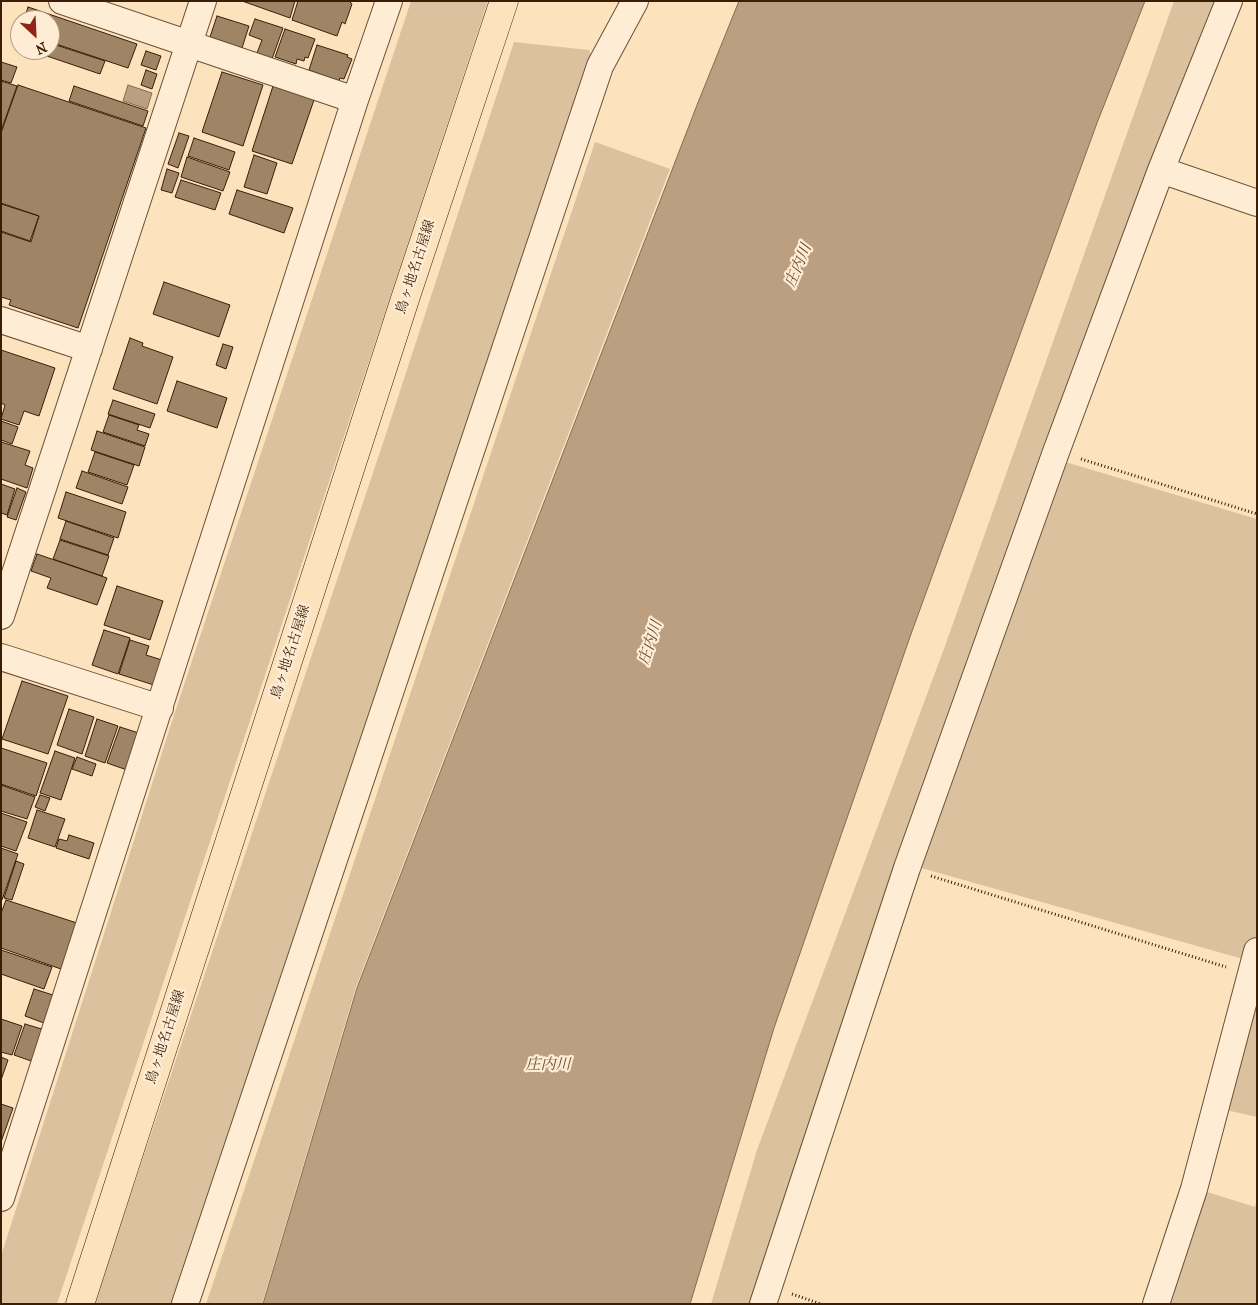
<!DOCTYPE html>
<meta charset="utf-8">
<style>
body{margin:0}
#map{position:relative;width:1258px;height:1305px;overflow:hidden;background:#fde2be;font-family:"IM FELL French Canon",serif}
canvas{display:block}
.frame{position:absolute;inset:0;border:2px solid #3c1e07;pointer-events:none}
.north{position:absolute;left:10px;top:10px;width:50px;height:50px;box-sizing:border-box;background:#feecd5;border:1px solid #b09a83;border-radius:50%;rotate:155deg;font-size:14px;font-weight:700;line-height:20px;text-align:center;color:#3c1e07}
.north::after{content:'';display:block;margin:auto;width:18px;height:22px;background:#8f2418;clip-path:polygon(50% 0,100% 100%,50% 72%,0 100%)}
</style>
<div id="map">
<canvas width="1258" height="1305"></canvas>
<div class="frame"></div>
<div class="north">N</div>
</div>
<script>
const g = document.querySelector('canvas').getContext('2d');
g.lineJoin = 'round';
function fillPath(path, color) { g.fillStyle = color; g.fill(path, 'evenodd'); }
const poly = rows => new Path2D(rows.map(r => 'M' + r).join(''));
function strokePath(path, color, width, dash) { g.strokeStyle = color; g.lineWidth = width; g.lineCap = dash ? 'butt' : 'round'; g.setLineDash(dash || []); g.stroke(path); }
function write(font, color, halo, rows, align = 'center') {
  g.font = font + ' "IM FELL French Canon","Noto Serif JP",serif'; g.lineWidth = 4.5; g.setLineDash([]); g.textBaseline = 'middle'; g.strokeStyle = halo; g.fillStyle = color; for (const [text, x, y, turn = 0] of rows) {
    g.save(); g.translate(x, y); g.rotate((+turn || 0) * Math.PI / 180); g.textAlign = isNaN(turn) ? turn : align; if (halo) g.strokeText(text, 0, 0); g.fillText(text, 0, 0); g.restore();
  }
}
fillPath(poly([
 [411,1,488,1,57,1304,1,1304,1,1256,175,712],
 [1174,1,1216,1,756,1304,711,1304,757,1150,945,646],
 [514,42,589,50,595,64,179,1304,94,1304,385,437],
 [595,142,670,169,356,987,262,1304,206,1304],
 [1062,461,1257,519,1257,963,918,867],
 [1257,1004,1257,1117,1226,1110],
 [1204,1191,1255,1207,1257,1199,1257,1304,1165,1304]
]), '#dcc19f');
const water = poly([
 [739,1,1145,1,1097,123,911,634,774,1028,690,1304,263,1304,357,988,697,105,739,1],
 [128,85,152,93,147,109,123,101,128,85]
]);
fillPath(water, '#bb9f80');
strokePath(water, '#886b50', 1);
const building = poly([
 [242,1,295,1,290,18,242,1],
 [298,1,349,1,352,4,345,24,342,22,337,36,292,20,298,1],
 [28,7,137,44,128,68,50,42,50,20,24,20,28,7],
 [217,16,249,26,242,48,210,37,217,16],
 [255,19,283,28,272,59,257,53,262,40,249,35,255,19],
 [285,29,315,39,308,58,305,57,304,61,297,59,296,64,275,57,285,29],
 [50,43,105,61,100,74,29,50,50,50,50,43],
 [317,45,348,55,347,57,352,59,344,79,340,78,339,81,309,70,317,45],
 [146,51,161,56,156,70,141,65,146,51],
 [1,62,17,67,11,83,1,80,1,62],
 [146,70,157,74,152,89,141,85,146,70],
 [222,72,263,85,243,146,202,132,222,72],
 [1,81,17,86,1,131,1,81],
 [274,83,315,97,292,164,252,151,274,83],
 [18,85,146,128,78,328,9,305,11,300,1,297,1,232,31,242,39,216,1,203,1,133,18,85],
 [74,86,148,111,143,126,69,101,74,86],
 [179,133,189,136,178,168,168,164,179,133],
 [194,138,235,152,229,170,188,156,194,138],
 [254,155,277,163,267,194,244,187,254,155],
 [187,157,230,172,223,191,181,177,187,157],
 [167,169,179,173,172,193,161,190,167,169],
 [181,180,221,193,215,210,175,197,181,180],
 [237,190,293,208,284,233,229,214,237,190],
 [1,204,39,216,30,241,1,231,1,204],
 [164,282,230,305,219,337,153,314,164,282],
 [130,338,143,343,142,346,173,357,157,404,113,389,130,338],
 [223,344,233,347,226,369,216,365,223,344],
 [1,350,55,368,39,416,24,411,19,425,1,419,5,405,1,403,1,350],
 [177,381,227,398,217,428,167,411,177,381],
 [113,400,155,414,150,428,108,414,113,400],
 [109,415,139,425,137,430,149,434,145,446,103,432,109,415],
 [1,421,18,427,12,444,1,440,1,421],
 [97,431,145,447,139,466,91,450,97,431],
 [1,442,30,451,25,465,33,468,27,488,1,479,1,442],
 [95,452,134,465,127,485,88,472,95,452],
 [82,471,128,487,122,504,76,488,82,471],
 [1,484,15,489,7,515,1,513,1,484],
 [17,488,26,492,16,520,7,517,17,488],
 [66,492,126,512,118,538,58,518,66,492],
 [66,521,114,538,108,555,60,539,66,521],
 [60,540,109,556,102,576,53,559,60,540],
 [37,554,107,578,97,605,47,588,51,578,31,571,37,554],
 [117,586,163,601,150,640,104,625,117,586],
 [104,630,130,638,118,674,92,665,104,630],
 [130,640,149,646,146,655,162,660,154,685,119,674,130,640],
 [22,681,68,696,48,754,2,739,22,681],
 [69,709,94,717,82,754,57,745,69,709],
 [97,719,118,726,105,763,85,756,97,719],
 [120,727,142,734,130,771,107,763,120,727],
 [1,748,47,763,36,796,1,784,1,748],
 [55,751,75,758,61,800,40,793,55,751],
 [77,757,96,764,92,776,72,769,77,757],
 [1,785,35,797,27,819,1,811,1,785],
 [40,795,50,798,45,811,35,807,40,795],
 [37,810,65,819,55,847,28,838,37,810],
 [1,813,27,822,16,851,1,846,1,813],
 [69,835,94,843,89,859,56,848,59,839,67,841,69,835],
 [1,848,18,854,2,900,1,900,1,848],
 [16,861,24,864,12,900,4,898,16,861],
 [6,900,77,923,61,969,1,948,1,913,6,900],
 [1,950,52,967,44,989,1,974,1,950],
 [34,989,53,995,44,1023,25,1016,34,989],
 [1,1019,22,1026,12,1055,1,1052,1,1019],
 [25,1024,45,1030,34,1062,14,1055,25,1024],
 [1,1057,8,1060,1,1080,1,1057],
 [1,1104,13,1108,1,1142,1,1104]
]);
fillPath(building, '#a08466');
strokePath(building, '#3c1e07', 1);
const minor = poly([
 [62,1,355,100],
 [1161,170,1257,203],
 [1,320,89,349],
 [1,616,203,1],
 [1,657,160,708],
 [1,1198,355,100,389,1],
 [185,1304,600,66,635,1],
 [763,1304,907,868,1056,452,1161,170,1229,1],
 [1156,1304,1194,1189,1257,951]
]);
const major = poly([
 [80,1304,406,296,504,1]
]);
strokePath(minor, '#6c4f35', 28);
strokePath(major, '#3c1e07', 29);
strokePath(poly([
 [1081,459,1257,514],
 [931,876,1226,967],
 [792,1294,821,1304]
]), '#3c1e07', 3, [1, 2.5]);
strokePath(minor, '#feecd5', 26);
strokePath(major, '#fde2be', 28);
write('14px', '#3c1e07', '#feecd5', [
 ["鳥ヶ地名古屋線",416,267,-72],
 ["鳥ヶ地名古屋線",291,652,-72],
 ["鳥ヶ地名古屋線",166,1037,-72]
]);
write('italic 15px', '#684b31', '#feecd5', [
 ["庄内川",799,266,-67],
 ["庄内川",651,643,-72],
 ["庄内川",548,1065]
]);
</script>
